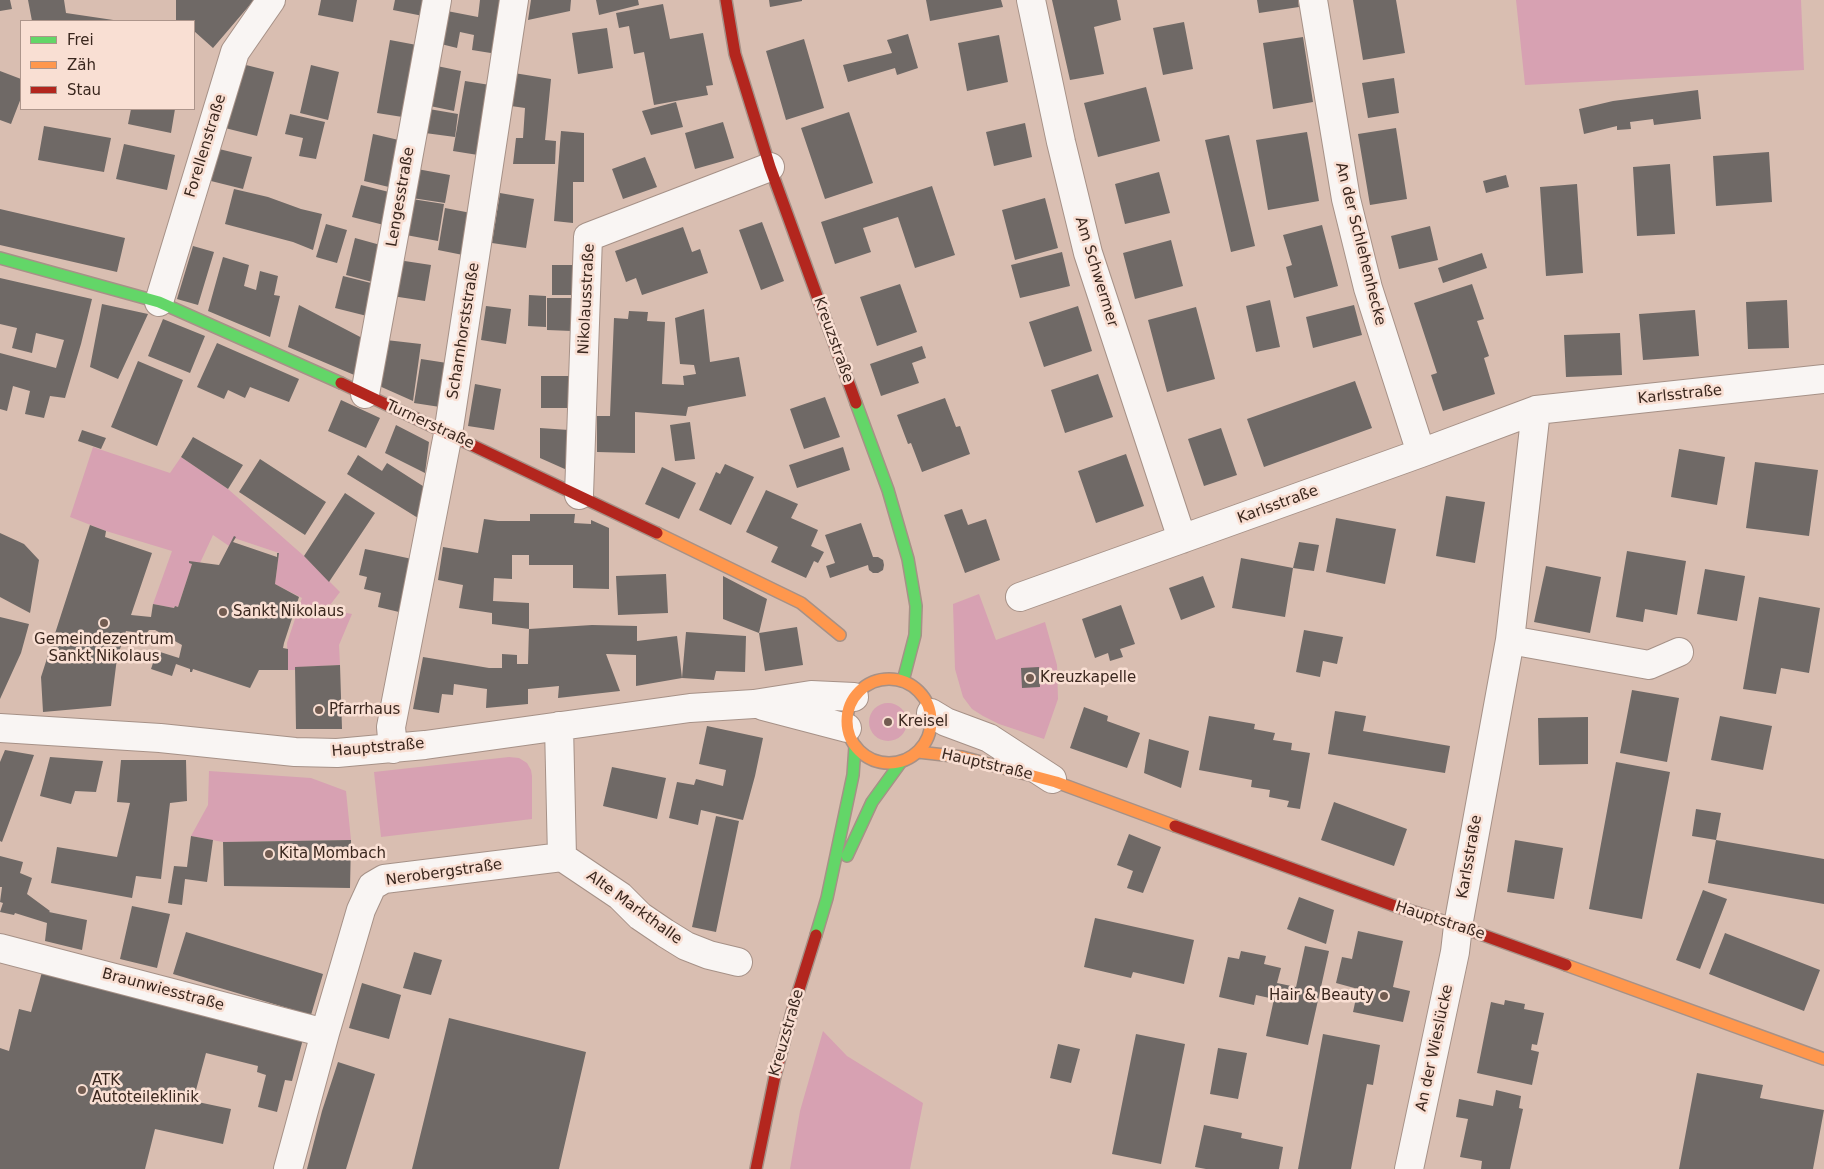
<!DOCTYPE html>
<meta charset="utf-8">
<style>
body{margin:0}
#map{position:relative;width:1824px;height:1169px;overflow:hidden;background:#d9beb1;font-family:"DejaVu Sans",sans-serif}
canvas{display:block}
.legend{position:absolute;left:20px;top:20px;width:175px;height:90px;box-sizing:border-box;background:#f9dfd3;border:1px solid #ad958b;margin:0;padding:6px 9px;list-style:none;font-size:15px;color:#3a271e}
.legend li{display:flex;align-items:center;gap:10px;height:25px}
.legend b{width:25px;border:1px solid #ad958b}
</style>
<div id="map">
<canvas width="1824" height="1169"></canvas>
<ul class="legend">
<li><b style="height:6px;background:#63d668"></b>Frei</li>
<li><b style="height:6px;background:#ff974d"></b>Zäh</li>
<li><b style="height:6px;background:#b3261e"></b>Stau</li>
</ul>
</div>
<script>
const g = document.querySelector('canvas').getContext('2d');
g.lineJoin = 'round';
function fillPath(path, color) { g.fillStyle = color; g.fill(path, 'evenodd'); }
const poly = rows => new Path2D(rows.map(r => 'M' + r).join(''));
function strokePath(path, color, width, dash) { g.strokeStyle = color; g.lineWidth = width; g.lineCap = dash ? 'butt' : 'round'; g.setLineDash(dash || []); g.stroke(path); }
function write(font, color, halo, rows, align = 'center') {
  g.font = font + ' "DejaVu Sans",sans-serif'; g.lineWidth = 5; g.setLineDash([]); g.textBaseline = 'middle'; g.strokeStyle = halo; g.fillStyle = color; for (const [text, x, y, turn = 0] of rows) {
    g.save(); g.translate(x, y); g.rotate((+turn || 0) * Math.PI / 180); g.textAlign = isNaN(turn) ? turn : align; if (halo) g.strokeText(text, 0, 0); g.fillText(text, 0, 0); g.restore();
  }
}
fillPath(poly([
 [1516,0,1801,0,1804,70,1525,85],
 [93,447,170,473,181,457,228,489,304,556,340,592,327,609,352,614,339,645,340,665,300,667,295,667,295,670,288,670,287,643,302,598,275,584,279,553,234,538,229,546,213,535,200,563,189,562,189,563,192,564,178,607,175,606,174,608,153,604,172,551,106,531,70,517],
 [979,594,996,640,1045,622,1057,665,1058,699,1044,739,999,724,983,716,972,709,963,697,955,669,953,604],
 '869 722a19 19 0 1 1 38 0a19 19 0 1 1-38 0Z',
 [509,757,519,758,527,763,531,770,532,776,532,819,381,837,374,772],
 [209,771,311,778,346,791,351,840,223,842,191,836,208,805],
 [823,1031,847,1056,923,1103,910,1169,790,1169,800,1111]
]), '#d7a1b2');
fillPath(poly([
 [0,0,10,0,12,9,0,11],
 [28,0,64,0,66,13,120,21,32,21],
 [176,0,254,0,213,48,194,31,194,21,176,21],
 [321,0,357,0,353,22,318,15],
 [395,0,432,0,428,17,393,10],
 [480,0,505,0,497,54,472,50,474,35,460,32,457,48,441,44,447,11,478,17],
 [531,0,571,0,570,11,528,20],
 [596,0,638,0,639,5,599,15],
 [769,0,802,0,802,1,770,7],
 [926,0,1001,0,1003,7,930,21],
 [1052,0,1117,0,1121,20,1094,27,1104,74,1070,80],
 [1257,0,1298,0,1299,7,1259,13],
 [1353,0,1396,0,1405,53,1363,60],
 [663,4,670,39,703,33,713,85,706,86,708,95,654,105,644,52,634,54,629,26,619,28,616,13],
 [1184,22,1193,69,1163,75,1153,28],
 [607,28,613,68,578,74,572,33],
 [908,34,918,68,897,75,895,68,848,82,843,65,892,53,887,40],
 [999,35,1008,82,967,91,958,43],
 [1303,37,1313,102,1273,109,1263,43],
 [804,39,824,108,786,120,766,51],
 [390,40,422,46,409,118,377,113],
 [242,64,274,72,257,136,225,128],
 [311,65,339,72,328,120,300,113],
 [437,66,461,71,454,111,430,106],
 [0,71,21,79,21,98,11,124,0,120],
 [514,73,551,79,545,140,556,141,555,164,513,164,516,138,523,138,525,108,511,106],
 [1394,78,1399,113,1368,118,1362,83],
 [465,81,490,85,478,155,453,151],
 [1146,87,1160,141,1098,157,1084,103],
 [1698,90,1701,119,1654,125,1653,119,1630,122,1631,129,1617,130,1617,126,1584,134,1579,109,1613,101],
 [676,102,683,127,651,135,642,111],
 [131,109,175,109,171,133,128,124],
 [429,109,458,114,455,137,425,133],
 [849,112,873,183,825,199,801,128],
 [290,114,325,122,316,159,299,156,303,138,285,134],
 [723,122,734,158,695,169,685,133],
 [1025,123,1032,157,994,166,986,132],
 [44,126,111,138,104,172,38,160],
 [1396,128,1407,199,1370,205,1358,134],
 [561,131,584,133,584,182,573,182,573,223,554,221],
 [1307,132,1319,201,1268,210,1256,140],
 [373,134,403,141,393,188,364,181],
 [1229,135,1255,246,1231,252,1205,140],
 [124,144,175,155,167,190,116,179],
 [219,149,252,157,243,189,211,181],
 [1769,152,1772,202,1716,206,1713,156],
 [645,157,657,187,623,199,612,169],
 [1670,164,1675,234,1637,236,1633,167],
 [417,169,450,175,445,203,412,198],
 [1159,172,1170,213,1125,224,1115,184],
 [1506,175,1509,187,1486,193,1483,181],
 [1577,184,1583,273,1546,276,1540,187],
 [361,185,393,193,384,225,352,217],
 [932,186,955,255,915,268,898,217,863,228,871,252,835,264,821,222],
 [234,189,268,197,301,209,322,214,313,250,293,242,225,224],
 [500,193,534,199,526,248,492,243],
 [1045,198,1058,248,1015,260,1002,210],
 [412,199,444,204,438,241,406,235],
 [445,208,471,213,463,255,438,250],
 [0,209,125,238,117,272,0,245],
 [762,222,784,281,761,290,739,230],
 [326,224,347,230,337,263,316,257],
 [1322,225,1338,286,1294,298,1286,267,1292,265,1283,235],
 [1430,226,1438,260,1399,269,1391,236],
 [683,227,692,252,700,249,708,273,642,295,636,278,626,282,615,251],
 [355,238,384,246,376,283,346,275],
 [1171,240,1183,286,1135,299,1123,253],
 [193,246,214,252,198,305,177,299],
 [1062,252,1070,286,1020,298,1011,265],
 [1482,253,1487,268,1443,283,1438,268],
 [223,257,249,265,244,286,256,290,260,271,278,276,274,295,280,296,270,337,208,311],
 [398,260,431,265,425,301,392,296],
 [552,265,577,265,577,295,552,295],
 [343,276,375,284,367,316,335,308],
 [0,278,92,299,81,344,65,398,50,396,44,418,25,414,30,391,13,386,7,411,0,409,0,353,56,368,64,340,36,333,32,353,12,348,17,328,0,324],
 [900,284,917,332,877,346,860,297],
 [1472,284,1484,319,1477,321,1489,356,1484,358,1495,394,1443,411,1431,375,1437,373,1414,303],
 [529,295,546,296,546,327,528,326],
 [547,298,573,298,572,331,547,330],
 [1270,300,1280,347,1256,352,1246,306],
 [1787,300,1789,348,1748,349,1746,302],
 [102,304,148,314,118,379,90,367],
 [299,305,366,340,359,377,288,347],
 [1354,305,1362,335,1313,348,1306,317],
 [486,306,511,309,506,344,481,340],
 [1078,306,1092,351,1044,367,1029,322],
 [1196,307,1215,379,1167,392,1148,320],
 [704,309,710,362,739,357,746,396,688,407,686,416,635,412,635,453,597,452,597,416,610,416,614,318,628,319,629,311,648,312,647,321,665,322,662,384,684,385,683,376,696,374,694,365,680,364,675,318],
 [1695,310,1699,356,1643,360,1639,314],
 [163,319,205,336,190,373,148,356],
 [1620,333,1622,375,1566,377,1564,335],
 [386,340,421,344,413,401,377,385],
 [217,343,299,379,289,402,250,387,245,398,228,390,224,399,197,387],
 [922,346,926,358,912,363,919,383,881,396,870,364],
 [421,359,447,363,440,407,414,403],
 [138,361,183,380,157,446,111,427],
 [1098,374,1113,417,1065,433,1051,390],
 [541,376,573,376,573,408,541,408],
 [1355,381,1372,428,1264,467,1247,419],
 [475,384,501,389,494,430,468,426],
 [825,397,840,437,804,449,790,409],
 [945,398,956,427,960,426,970,454,922,472,911,443,908,444,897,415],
 [341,400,380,418,366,448,328,431],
 [690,422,695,459,675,461,670,425],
 [396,425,429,442,425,473,385,453],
 [540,428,569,430,567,470,540,458],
 [1221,428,1237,475,1204,486,1188,439],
 [82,430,106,438,101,449,78,441],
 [193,437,243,465,228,489,181,457],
 [843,447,850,470,797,488,789,465],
 [1679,449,1725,457,1717,505,1671,497],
 [1126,454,1144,506,1096,523,1078,471],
 [358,455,382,471,387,463,426,488,418,518,347,474],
 [260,459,326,502,305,535,239,492],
 [1755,462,1818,470,1809,536,1746,528],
 [725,464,754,477,731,525,699,510,716,472,720,474],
 [662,467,696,483,679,519,645,504],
 [766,490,798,504,791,518,818,530,811,546,824,552,818,563,814,561,806,578,771,562,778,547,746,532],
 [345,493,375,513,329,582,304,556],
 [1446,496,1485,502,1475,563,1436,556],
 [962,509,968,525,986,519,1000,560,965,573,944,515],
 [530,514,575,514,574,523,591,524,591,520,609,528,609,589,573,588,573,565,529,565,529,555,512,555,512,579,494,578,493,601,529,603,529,629,492,624,492,613,459,608,463,585,438,580,443,547,478,553,484,519,498,521,530,521],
 [1336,518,1396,529,1385,584,1326,572],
 [861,523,873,557,878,557,883,560,884,565,883,570,878,573,873,573,869,570,868,565,830,578,826,566,835,563,825,535],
 [90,525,106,531,105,537,152,553,131,615,151,617,153,604,174,608,175,606,178,607,192,564,189,563,189,561,219,565,234,536,236,537,233,542,277,557,277,553,279,553,275,584,299,597,284,643,283,648,288,649,288,670,259,670,250,688,193,669,192,672,190,672,190,669,176,664,172,676,151,669,157,651,179,658,182,645,155,630,149,630,146,634,126,631,117,658,111,706,43,712,41,677],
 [0,533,24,544,39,560,30,613,0,597],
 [1299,542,1319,545,1314,571,1293,568],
 [365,549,412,559,399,612,378,607,381,593,364,589,367,577,359,575],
 [1627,551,1686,561,1677,615,1645,609,1643,622,1616,617],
 [1241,558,1293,568,1285,617,1232,608],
 [1546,566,1601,577,1590,633,1534,622],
 [1705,569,1745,576,1737,621,1697,614],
 [666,574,668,613,618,615,616,576],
 [723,576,767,599,759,633,723,619],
 [1203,576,1215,607,1181,620,1169,588],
 [1759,597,1820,608,1809,673,1781,668,1776,694,1743,689],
 [1121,605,1135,644,1120,649,1123,657,1110,661,1108,653,1095,658,1082,619],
 [0,617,29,624,21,653,0,699],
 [592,625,637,626,637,641,677,636,682,678,686,632,746,636,745,672,716,671,714,680,682,678,636,686,636,655,606,654,620,691,558,698,559,686,528,689,528,704,486,708,487,689,454,684,453,695,442,694,439,713,413,709,423,657,489,668,502,668,502,654,517,655,517,664,528,664,529,629],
 [797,627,803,665,765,671,759,633],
 [1304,630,1343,637,1337,664,1323,661,1320,677,1296,672],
 [340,665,342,729,296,729,295,667],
 [1039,667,1040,687,1022,688,1021,668],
 [1632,690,1679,698,1667,762,1620,753],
 [1084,707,1108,716,1107,721,1140,733,1127,768,1070,748],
 [1335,711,1366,716,1363,731,1450,746,1445,773,1328,754],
 [1209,716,1255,724,1254,729,1275,733,1273,740,1292,743,1291,750,1310,753,1300,809,1287,807,1289,801,1269,797,1270,790,1251,787,1252,780,1199,770],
 [1720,716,1772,726,1763,770,1711,760],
 [1588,717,1588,764,1539,765,1538,718],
 [707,726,763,738,755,776,743,820,701,810,698,825,669,818,677,782,694,785,696,779,723,786,726,770,699,764],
 [1149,739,1189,751,1181,788,1144,773],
 [5,750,34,755,2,842,0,841,0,762],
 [50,757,103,761,96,792,75,791,71,804,40,796],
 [121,760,186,760,187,801,170,803,161,879,136,876,132,898,51,883,57,847,117,857,130,803,117,802],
 [1616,762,1670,772,1642,919,1589,909],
 [612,767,666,778,657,819,603,806],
 [1334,802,1407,829,1394,866,1321,840],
 [1696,809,1721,813,1716,840,1692,836],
 [716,816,739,821,716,932,692,927],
 [1129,834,1161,847,1143,893,1127,888,1133,871,1117,865],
 [191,836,213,840,207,882,185,879,182,905,168,903,174,866,187,867],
 [351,840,350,888,224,886,223,842],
 [1515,840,1563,848,1554,899,1507,892],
 [1716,840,1824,859,1824,904,1708,883],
 [0,856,23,862,20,873,32,878,27,894,50,911,49,912,87,920,82,950,45,941,47,923,15,913,14,915,0,912,3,903,0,902,2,887,0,887],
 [1703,890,1727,899,1700,969,1676,960],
 [1299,897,1334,910,1326,944,1287,929],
 [132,906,170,914,157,968,120,959],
 [1095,918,1194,940,1184,984,1133,972,1131,978,1084,967],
 [1358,931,1403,941,1393,987,1410,991,1403,1022,1353,1012,1358,989,1336,983,1342,957,1352,959],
 [186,932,323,974,311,1015,173,974],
 [1725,933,1820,970,1804,1011,1709,974],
 [1305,946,1329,951,1308,1045,1266,1036,1274,999,1256,995,1254,1005,1219,997,1228,957,1239,959,1241,951,1266,956,1264,964,1281,968,1277,983,1296,987],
 [414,952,442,960,431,995,403,988],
 [42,972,303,1039,292,1081,285,1080,277,1112,258,1107,266,1075,257,1072,258,1066,206,1053,193,1101,231,1109,223,1144,155,1129,145,1169,0,1169,0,1048,9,1051,19,1009,31,1012],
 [362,983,401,995,389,1039,349,1028],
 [1505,1000,1525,1004,1524,1009,1544,1013,1537,1045,1532,1044,1531,1050,1539,1052,1532,1085,1477,1073,1491,1002,1504,1005],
 [449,1018,586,1052,559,1169,412,1169],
 [1136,1034,1185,1044,1161,1164,1112,1154],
 [1323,1034,1380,1045,1373,1085,1367,1084,1351,1169,1298,1169],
 [1058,1044,1080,1049,1071,1083,1050,1078],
 [1218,1048,1247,1053,1238,1099,1210,1094],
 [338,1062,375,1074,346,1169,307,1169,322,1111],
 [1697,1073,1763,1085,1760,1098,1824,1110,1813,1169,1679,1169],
 [1496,1090,1521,1096,1519,1108,1523,1109,1510,1169,1481,1169,1482,1161,1460,1157,1468,1119,1456,1117,1459,1099,1493,1106],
 [1204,1125,1242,1133,1241,1138,1283,1147,1279,1169,1206,1169,1195,1167]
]), '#6f6966');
const street = poly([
 [1031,0,1061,142,1088,253,1182,539],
 [1313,0,1346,199,1368,288,1421,453],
 [159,302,235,52,271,0],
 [365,394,437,0],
 [579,495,588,237,770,167],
 [1020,597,1421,453,1536,410,1824,379],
 [1510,640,1649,665,1679,652],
 [763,706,847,728],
 [931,713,946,722,989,738,1052,779],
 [559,726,562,857],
 [0,728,160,738,295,752,337,753,425,745,690,708,754,704,811,695,854,697],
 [393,749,391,727,448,434,514,0],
 [562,857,620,896,640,916,665,933,686,946,709,955,738,962],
 [0,948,325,1033],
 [288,1169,325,1033,361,910,372,886,384,879,562,857],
 [1409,1169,1455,952,1458,926,1510,640,1536,410]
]);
const fast = poly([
 [0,258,159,302,341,383],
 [856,403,888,490,908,559,916,606,915,635,903,681],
 [847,856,872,802,901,762],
 [816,935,827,898,853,775,855,746]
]);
const slow = poly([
 [657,533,801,603,840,635],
 '847 721a42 42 0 1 1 84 0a42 42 0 1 1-84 0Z',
 [918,752,962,757,1056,782,1175,826],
 [1566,965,1824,1059]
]);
const jam = poly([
 [726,0,735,54,770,167,856,403],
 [341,383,657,533],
 [1175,826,1392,905,1458,926,1566,965],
 [756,1169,775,1076,792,1012,816,935]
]);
strokePath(street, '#a69187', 30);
strokePath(fast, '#a69187', 14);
strokePath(slow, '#a69187', 14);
strokePath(jam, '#a69187', 14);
strokePath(street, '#f9f5f3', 28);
strokePath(fast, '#63d668', 11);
strokePath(slow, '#ff974d', 11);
strokePath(jam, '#b3261e', 11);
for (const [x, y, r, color] of [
 [223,612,5,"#725c51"],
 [104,623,5,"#725c51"],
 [1030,678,5,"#725c51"],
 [319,710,5,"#725c51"],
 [888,722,5,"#725c51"],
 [269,854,5,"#725c51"],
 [1384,996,5,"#725c51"],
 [82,1090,5,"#725c51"]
]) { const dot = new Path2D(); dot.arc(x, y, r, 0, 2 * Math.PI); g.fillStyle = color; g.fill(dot); strokePath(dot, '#f9dfd3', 2); }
write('15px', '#3a271e', '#f9dfd3', [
 ["Forellenstraße",206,146,-73],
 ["Lengesstraße",401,197,-80],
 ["An der Schlehenhecke",1360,244,76],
 ["Am Schwermer",1096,272,73],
 ["Nikolausstraße",587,299,-87],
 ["Scharnhorststraße",464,331,-81],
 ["Kreuzstraße",833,340,70],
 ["Karlsstraße",1680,395,-6],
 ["Turnerstraße",430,425,25],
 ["Karlsstraße",1278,505,-20],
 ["Hauptstraße",378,748,-5],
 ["Hauptstraße",987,765,13],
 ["Karlsstraße",1470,857,-80],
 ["Nerobergstraße",444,873,-8],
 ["Alte Markthalle",634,908,36],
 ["Hauptstraße",1440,921,18],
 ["Braunwiesstraße",163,990,15],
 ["Kreuzstraße",787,1033,-74],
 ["An der Wieslücke",1435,1048,-78]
]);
write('15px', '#3a271e', '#f9dfd3', [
 ["Sankt Nikolaus",233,612],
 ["Gemeindezentrum",104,640,"center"],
 ["Sankt Nikolaus",104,657,"center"],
 ["Kreuzkapelle",1040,678],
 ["Pfarrhaus",329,710],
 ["Kreisel",898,722],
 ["Kita Mombach",279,854],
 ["Hair & Beauty",1374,996,"right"],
 ["ATK",92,1081],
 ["Autoteileklinik",92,1098]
], 'left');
</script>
